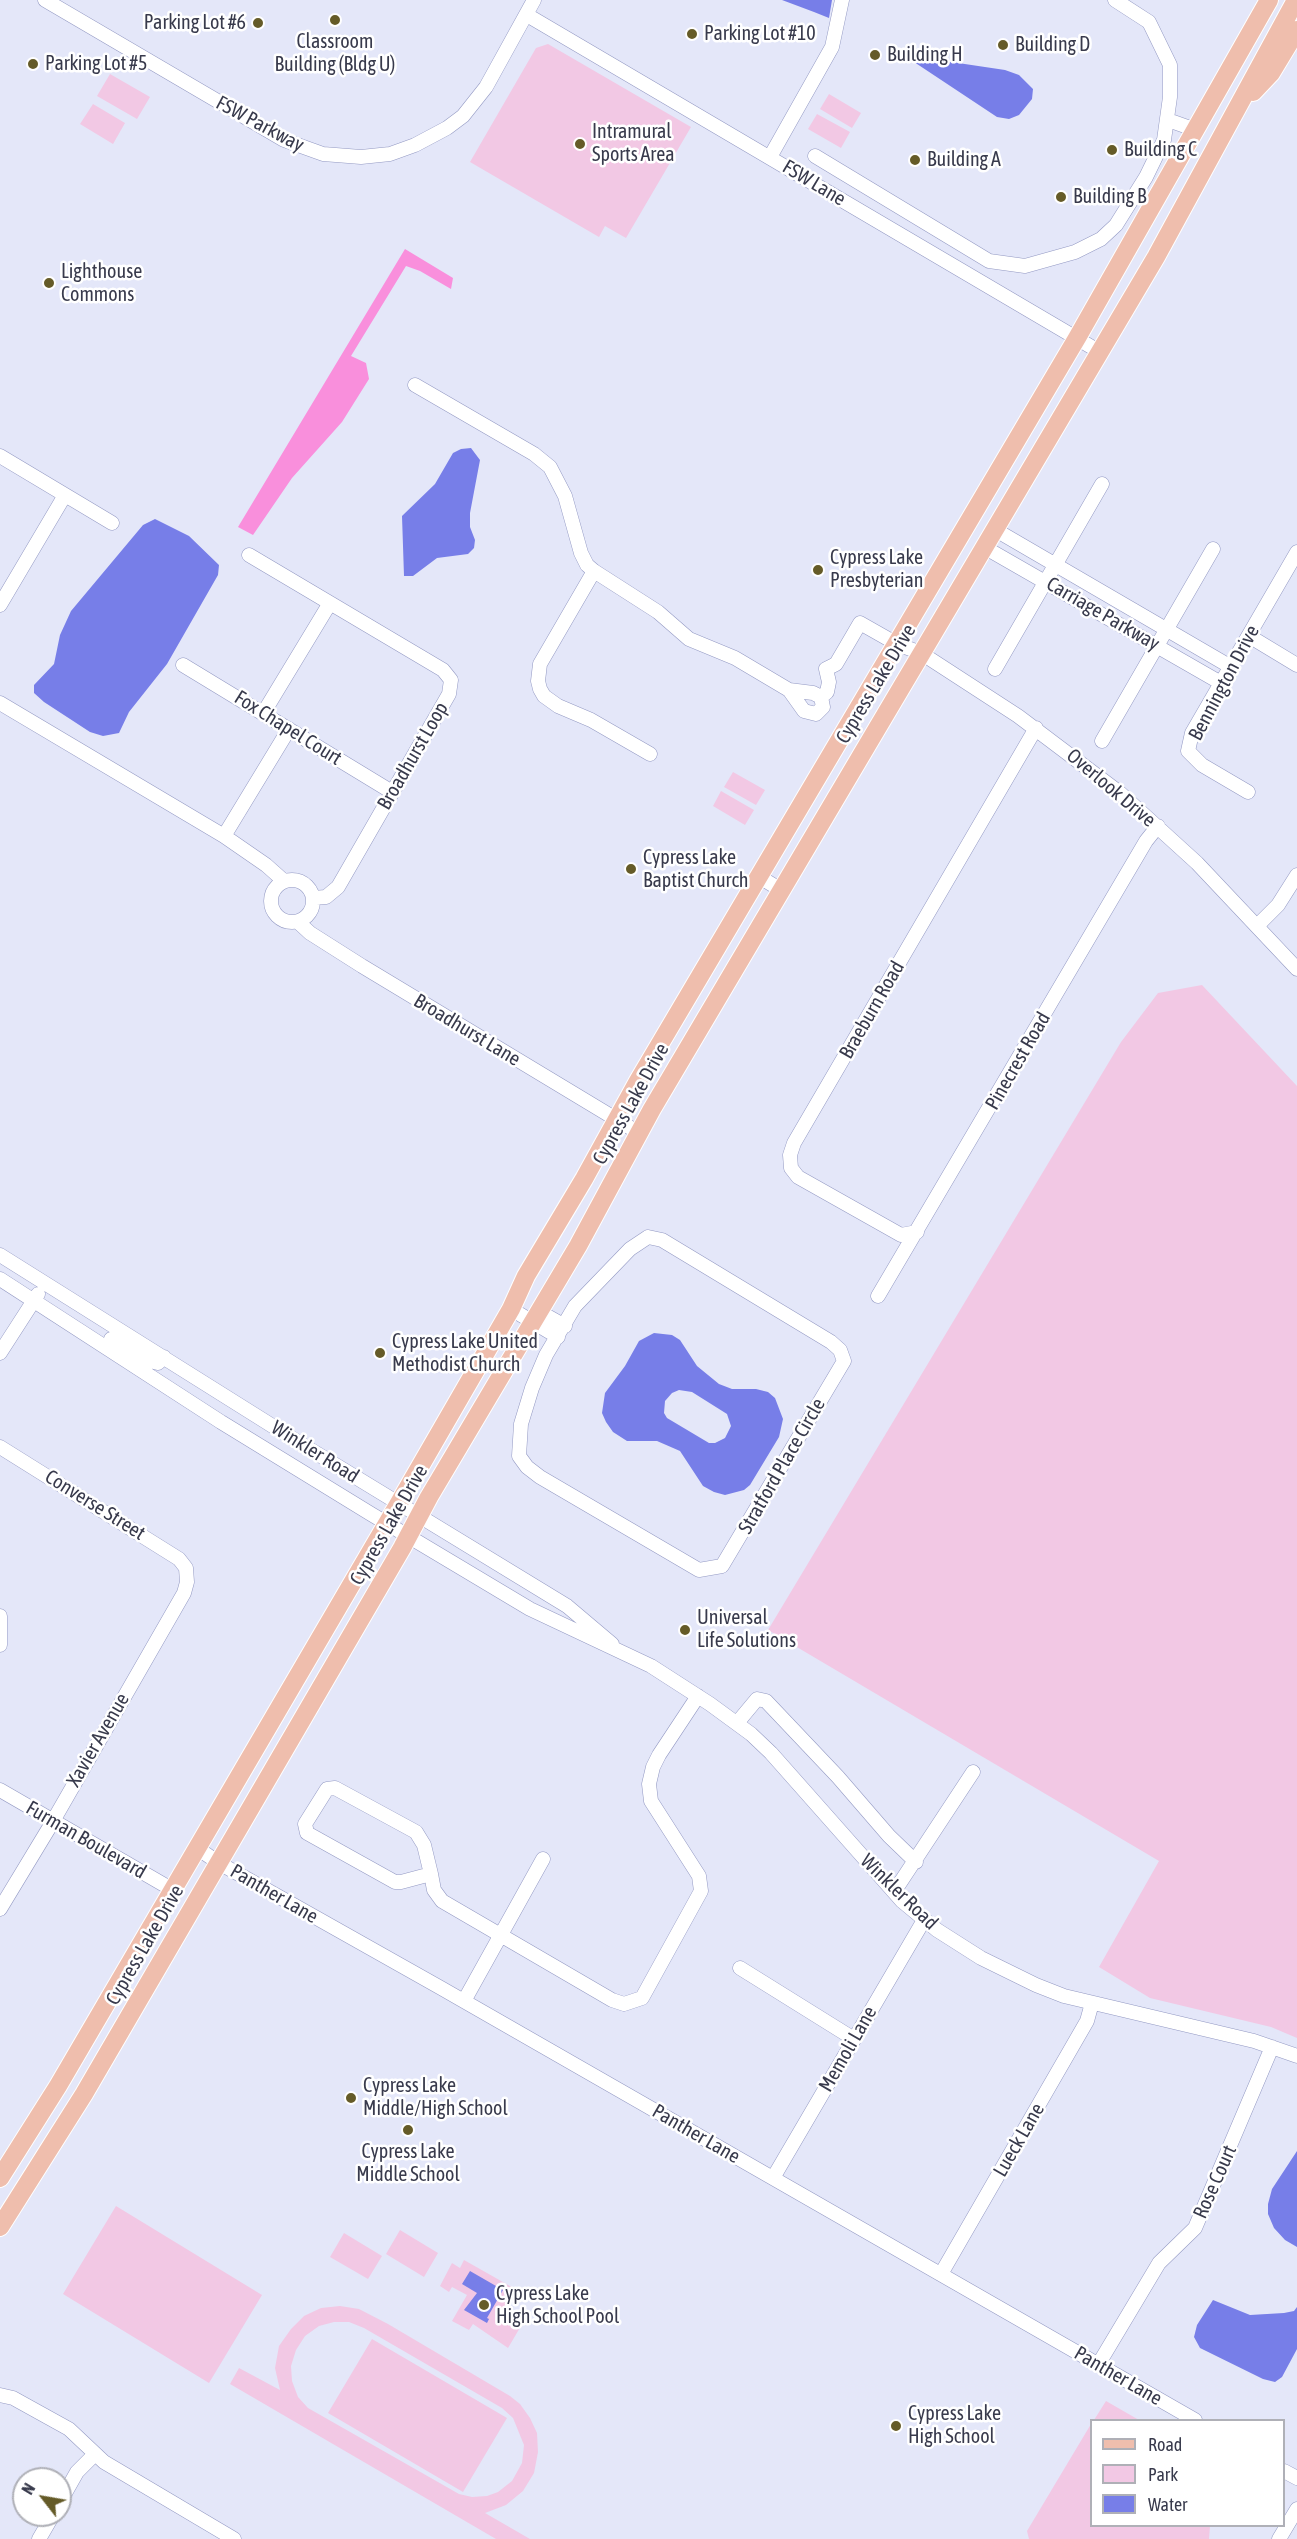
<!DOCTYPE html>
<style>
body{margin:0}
#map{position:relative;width:1297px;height:2539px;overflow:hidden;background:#e4e7f9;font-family:"Asap Condensed",sans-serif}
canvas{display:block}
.legend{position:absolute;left:1090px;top:2419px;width:195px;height:108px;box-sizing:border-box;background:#fff;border:2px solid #afb0b7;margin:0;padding:8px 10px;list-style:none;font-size:18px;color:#383a4c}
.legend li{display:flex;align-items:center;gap:12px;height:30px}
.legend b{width:30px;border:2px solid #afb0b7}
.north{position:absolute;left:12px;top:2467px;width:60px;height:60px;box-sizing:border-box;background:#fff;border:2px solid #afb0b7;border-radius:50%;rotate:301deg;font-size:16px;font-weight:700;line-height:24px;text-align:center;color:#383a4c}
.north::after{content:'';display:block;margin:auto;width:21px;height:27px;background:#655b28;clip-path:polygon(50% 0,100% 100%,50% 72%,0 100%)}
</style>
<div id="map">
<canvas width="1297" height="2539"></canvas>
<ul class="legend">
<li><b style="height:8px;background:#efbead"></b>Road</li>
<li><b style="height:16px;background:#f2c8e4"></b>Park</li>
<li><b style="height:16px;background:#777ee8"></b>Water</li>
</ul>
<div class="north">N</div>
</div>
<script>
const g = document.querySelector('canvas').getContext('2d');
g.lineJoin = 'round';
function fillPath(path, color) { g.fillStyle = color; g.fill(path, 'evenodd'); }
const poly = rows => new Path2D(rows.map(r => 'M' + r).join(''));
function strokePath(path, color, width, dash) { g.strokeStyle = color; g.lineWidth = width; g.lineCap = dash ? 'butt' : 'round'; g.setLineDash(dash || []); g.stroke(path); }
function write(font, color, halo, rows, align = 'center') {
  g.font = font + ' "Asap Condensed",sans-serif'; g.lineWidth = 5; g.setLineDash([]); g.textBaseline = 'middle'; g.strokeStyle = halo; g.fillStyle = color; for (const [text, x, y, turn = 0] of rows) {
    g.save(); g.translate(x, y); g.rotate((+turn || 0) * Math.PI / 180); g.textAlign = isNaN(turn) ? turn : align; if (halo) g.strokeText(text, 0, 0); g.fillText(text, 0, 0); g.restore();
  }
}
fillPath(poly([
 [548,44,691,127,626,238,605,226,599,237,470,162,536,48],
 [110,74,150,97,137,119,97,96],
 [829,94,861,113,852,128,820,109],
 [93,104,125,123,113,144,80,124],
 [817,114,850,132,841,148,808,129],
 [733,772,765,790,756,805,724,787],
 [721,791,754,810,745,825,713,806],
 [1202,985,1297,1086,1297,2038,1271,2027,1150,1998,1099,1967,1159,1861,768,1630,1121,1042,1158,993],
 [116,2206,262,2295,209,2383,63,2294],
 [400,2230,438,2253,424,2277,386,2254],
 [344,2233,382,2256,368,2279,330,2257],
 [464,2260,517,2290,502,2315,521,2326,508,2348,473,2324,469,2330,452,2321,467,2295,452,2287,449,2292,440,2286,452,2263,460,2268],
 [340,2306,359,2309,388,2324,510,2396,520,2404,530,2418,537,2433,538,2452,534,2473,523,2491,506,2505,485,2513,530,2539,496,2539,230,2384,239,2368,280,2390,275,2368,279,2346,291,2329,304,2316,321,2308],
 [334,2322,349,2322,364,2328,502,2408,513,2418,524,2445,522,2463,512,2481,498,2492,487,2496,472,2497,459,2494,308,2408,298,2397,292,2381,291,2366,296,2350,305,2336,319,2326],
 [372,2339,507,2418,463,2492,328,2413],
 [1106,2401,1139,2420,1094,2420],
 [1091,2424,1092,2526,1210,2526,1209,2539,1029,2539,1027,2531]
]), '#f2c8e4');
fillPath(poly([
 [405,249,453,278,451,289,420,271,406,266,351,356,366,363,369,379,342,422,292,478,253,535,238,527]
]), '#f98fdc');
fillPath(poly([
 [782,0,832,0,829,18,814,12],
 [909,47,938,60,1005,70,1019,75,1033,89,1032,99,1019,115,1009,119,997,117,905,56],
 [471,448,480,460,470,513,470,527,475,540,474,548,468,554,437,558,413,576,404,576,402,516,435,484,453,453,461,449],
 [155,519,189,536,219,565,218,575,167,664,129,712,119,733,103,736,90,732,44,702,34,693,34,685,54,664,60,635,71,611,143,525],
 [654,1333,672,1335,680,1340,697,1366,719,1384,732,1389,756,1389,768,1392,775,1398,783,1419,779,1437,750,1485,744,1490,725,1495,714,1492,703,1486,680,1451,657,1441,627,1441,613,1432,606,1422,602,1413,605,1393,625,1366,639,1341],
 [679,1390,692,1392,727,1414,731,1426,725,1438,715,1443,709,1443,667,1418,664,1413,665,1401,672,1393],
 [1297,2151,1297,2247,1285,2240,1274,2228,1268,2214,1268,2204,1272,2189],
 [470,2271,503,2290,487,2318,489,2319,487,2323,464,2310,477,2293,462,2284],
 [1213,2300,1250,2315,1284,2313,1294,2311,1297,2307,1297,2349,1282,2377,1275,2382,1263,2379,1200,2348,1194,2337,1197,2325]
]), '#777ee8');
const minor = poly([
 [45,0,284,140,323,154,361,157,390,154,415,145,447,128,463,116,486,87,534,0],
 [527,15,1100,352],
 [1168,120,1196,130],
 [815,156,989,261,1025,266,1075,252,1101,239,1116,225,1146,177,1164,140,1170,97,1170,65,1149,22,1115,0],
 [770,157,832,47,842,0],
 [415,385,534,454,550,467,565,496,581,553,587,565,594,571,658,612,689,639,735,658,789,690,813,693,821,697,823,707,816,714,804,711,789,690],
 [0,456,112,523],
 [994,529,1231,667],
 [984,547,1221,683],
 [249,555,443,670,451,680,449,694,338,887,326,897,313,898],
 [594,571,540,664,538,681,540,689,544,696,558,706,591,720,650,754],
 [0,605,65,495],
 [1249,636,1297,665],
 [183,665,392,792],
 [995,669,1102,484],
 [821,697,827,692,829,682,826,669,836,664,860,623,897,644,921,653,1018,716,1120,793,1197,863,1297,969],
 [0,703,224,836,266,865,284,881],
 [264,712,330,603],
 [1102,741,1213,549],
 [1248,792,1202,765,1188,751,1192,733,1297,552],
 [224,836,289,729],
 [758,876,781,890],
 '271 901a21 21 0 1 1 42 0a21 21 0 1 1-42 0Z',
 [298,922,310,933,362,966,639,1133],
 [1257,926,1278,905,1297,875],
 [917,1232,901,1235,798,1177,791,1168,790,1155,794,1143,1036,728],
 [648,1237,662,1240,831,1342,840,1350,844,1361,722,1566,699,1570,540,1477,527,1467,519,1456,521,1424,532,1388,546,1355,575,1306,630,1249,648,1237],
 [0,1255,298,1442,567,1606,612,1644],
 [0,1279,221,1422,371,1514,530,1609,651,1666,710,1704,751,1734,771,1753,902,1901,937,1930,981,1958,1036,1985,1064,1996,1254,2041,1297,2056],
 [878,1296,1146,841,1158,826],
 [511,1309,558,1337],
 [540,1312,565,1326],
 [111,1339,150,1361,158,1363,164,1357],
 [0,1353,38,1294],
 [0,1447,179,1559,186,1568,187,1582,184,1593,49,1828,0,1909],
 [0,1616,0,1645],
 [737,1723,757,1699,766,1701,838,1777,889,1836,916,1862],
 [0,1790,173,1890],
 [197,1848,219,1863,441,1988,1195,2420],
 [431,1874,401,1882,395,1882,307,1833,305,1824,327,1789,335,1788,416,1832,424,1845,431,1874,434,1890,442,1901,612,2000,624,2004,642,1998,701,1891,699,1876,651,1801,649,1784,653,1767,659,1755,698,1696],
 [894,1892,973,1772],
 [740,1968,854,2039],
 [464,2001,543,1859],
 [773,2178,924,1920],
 [941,2274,1087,2021,1092,2003],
 [1098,2365,1159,2263,1195,2228,1272,2047],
 [0,2395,13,2398,69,2429,104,2462,234,2539],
 [1284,2471,1297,2478],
 [60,2502,77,2472,95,2454],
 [39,2539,53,2515],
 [1279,2539,1297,2509]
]);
const major = poly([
 [1253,92,1271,73,1297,30],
 [0,2178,58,2086,399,1503,511,1309,526,1276,584,1179,638,1081,1077,338,1269,0],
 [0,2227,84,2094,402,1548,429,1497,578,1246,652,1109,1156,257,1296,0]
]);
strokePath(minor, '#9399c3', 15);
strokePath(major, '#fff', 20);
strokePath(minor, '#fff', 14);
strokePath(major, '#efbead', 18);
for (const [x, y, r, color] of [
 [335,20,6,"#655b28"],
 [258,23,6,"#655b28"],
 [692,34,6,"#655b28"],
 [1003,45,6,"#655b28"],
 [875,55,6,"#655b28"],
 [33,64,6,"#655b28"],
 [580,144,6,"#655b28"],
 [1112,150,6,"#655b28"],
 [915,160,6,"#655b28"],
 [1061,197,6,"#655b28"],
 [49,283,6,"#655b28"],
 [818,570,6,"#655b28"],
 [631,869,6,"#655b28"],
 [380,1353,6,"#655b28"],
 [685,1630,6,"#655b28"],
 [351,2098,6,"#655b28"],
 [408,2130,6,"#655b28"],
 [484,2305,6,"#655b28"],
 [896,2426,6,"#655b28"]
]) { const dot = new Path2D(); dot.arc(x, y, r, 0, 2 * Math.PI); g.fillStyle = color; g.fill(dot); strokePath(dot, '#fff', 2); }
write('20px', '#383a4c', '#fff', [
 ["Parking Lot #6",246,23,"right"],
 ["Parking Lot #10",704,34],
 ["Classroom",335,42,"center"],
 ["Building (Bldg U)",335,65,"center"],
 ["Building D",1015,45],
 ["Building H",887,55],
 ["Parking Lot #5",45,64],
 ["Intramural",592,132],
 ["Sports Area",592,155],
 ["Building C",1124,150],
 ["Building A",927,160],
 ["Building B",1073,197],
 ["Lighthouse",61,272],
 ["Commons",61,295],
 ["Cypress Lake",830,558],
 ["Presbyterian",830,581],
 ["Cypress Lake",643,858],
 ["Baptist Church",643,881],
 ["Cypress Lake United",392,1342],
 ["Methodist Church",392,1365],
 ["Universal",697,1618],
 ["Life Solutions",697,1641],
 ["Cypress Lake",363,2086],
 ["Middle/High School",363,2109],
 ["Cypress Lake",408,2152,"center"],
 ["Middle School",408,2175,"center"],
 ["Cypress Lake",496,2294],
 ["High School Pool",496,2317],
 ["Cypress Lake",908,2414],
 ["High School",908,2437]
], 'left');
write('20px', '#383a4c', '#fff', [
 ["FSW Parkway",260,124,28],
 ["FSW Lane",814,183,31],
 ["Carriage Parkway",1103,614,30],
 ["Bennington Drive",1224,683,-62],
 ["Cypress Lake Drive",876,684,-59],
 ["Fox Chapel Court",288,728,32],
 ["Broadhurst Loop",413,756,-60],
 ["Overlook Drive",1111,788,40],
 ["Braeburn Road",872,1010,-60],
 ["Broadhurst Lane",467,1030,31],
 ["Pinecrest Road",1018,1061,-60],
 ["Cypress Lake Drive",631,1104,-61],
 ["Winkler Road",315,1452,32],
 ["Stratford Place Circle",782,1466,-60],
 ["Converse Street",95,1505,32],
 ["Cypress Lake Drive",389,1525,-60],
 ["Xavier Avenue",98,1740,-60],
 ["Furman Boulevard",86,1840,30],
 ["Winkler Road",899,1892,44],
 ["Panther Lane",274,1894,30],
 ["Cypress Lake Drive",145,1945,-60],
 ["Memoli Lane",848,2049,-60],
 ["Panther Lane",696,2134,30],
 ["Lueck Lane",1019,2140,-60],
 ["Rose Court",1215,2182,-66],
 ["Panther Lane",1118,2376,30]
]);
</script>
